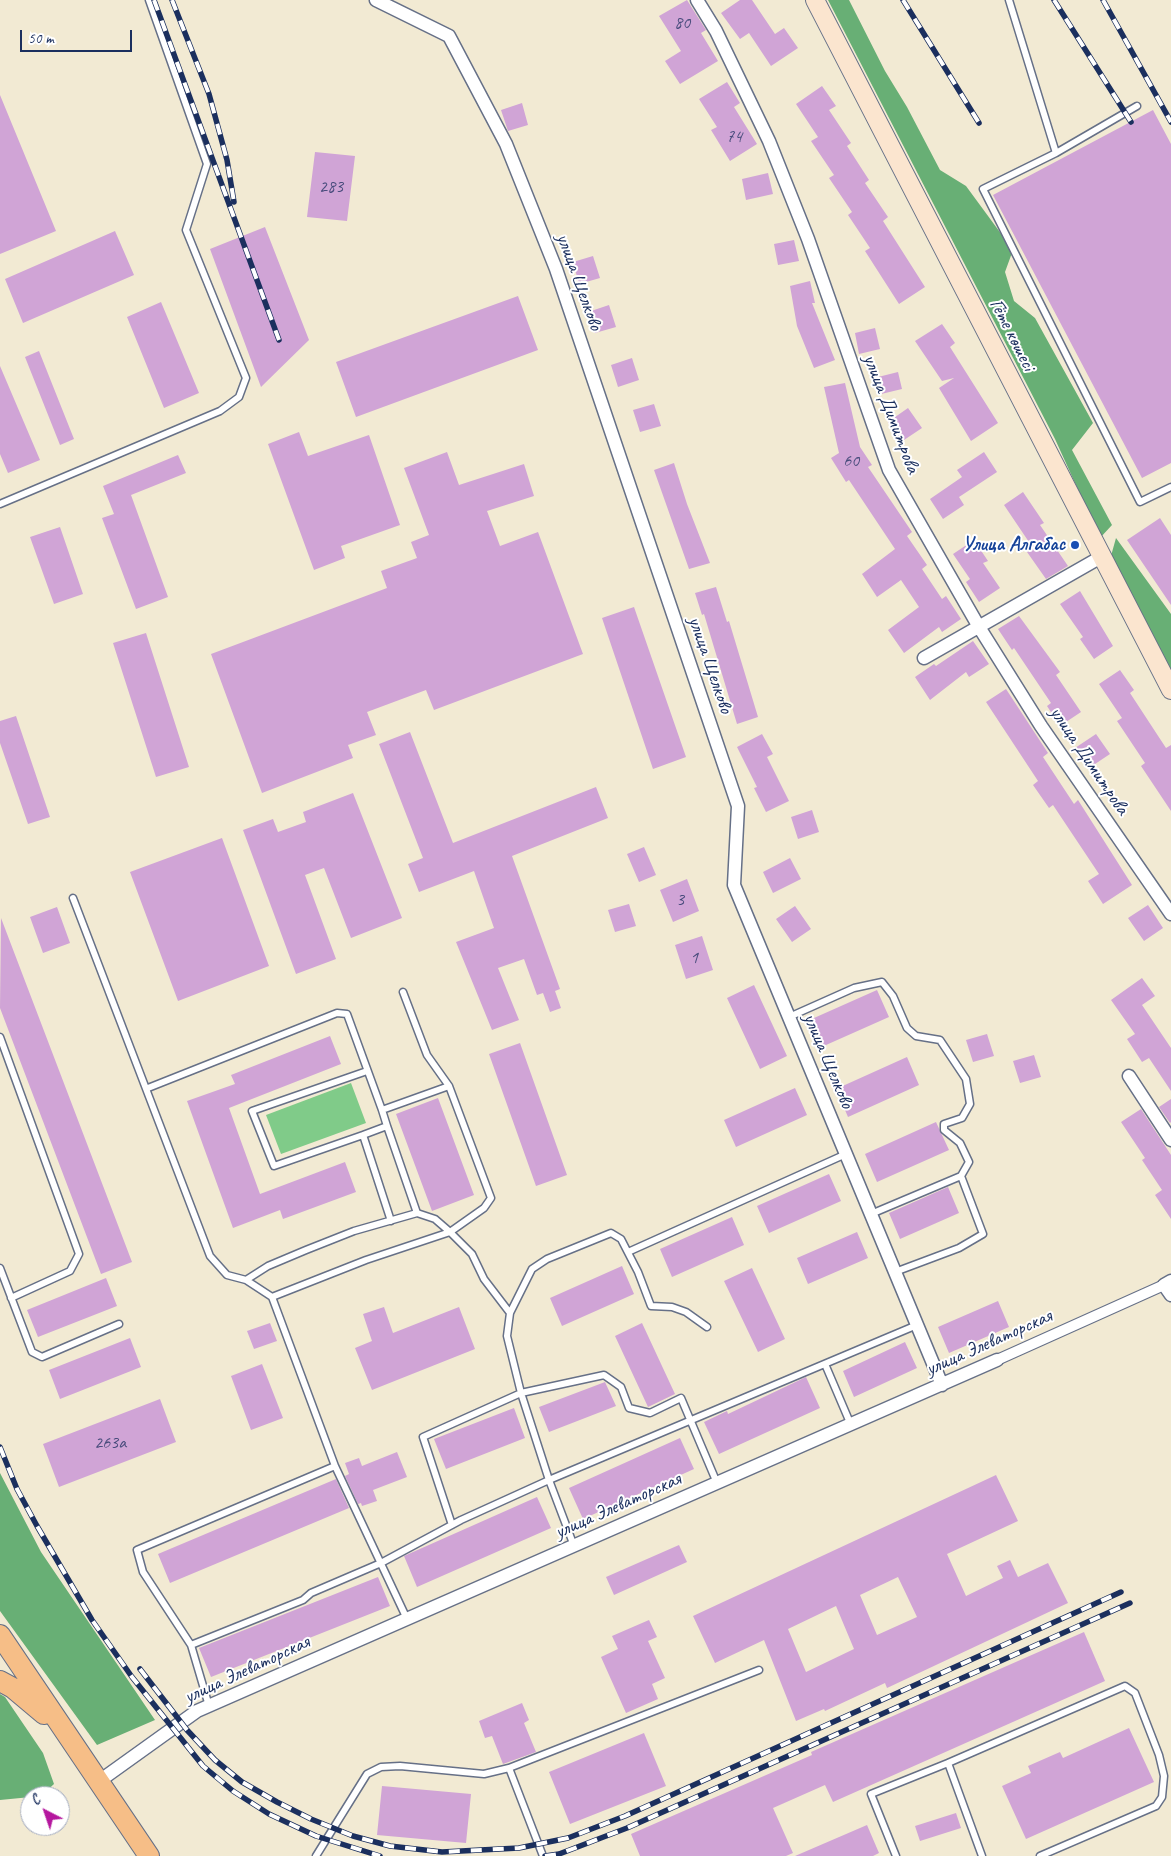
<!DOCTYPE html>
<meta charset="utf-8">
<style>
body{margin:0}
#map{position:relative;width:1171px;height:1856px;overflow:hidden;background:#f2ead3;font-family:Caveat,sans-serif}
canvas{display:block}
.north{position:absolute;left:20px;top:1786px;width:50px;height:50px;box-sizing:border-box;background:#fff;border:1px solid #a4acbf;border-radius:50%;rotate:319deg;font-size:14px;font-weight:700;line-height:20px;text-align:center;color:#1b2f5e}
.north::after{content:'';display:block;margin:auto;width:18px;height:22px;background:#b5179e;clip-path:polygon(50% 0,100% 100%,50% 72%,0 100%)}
.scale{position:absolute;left:20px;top:30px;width:112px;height:22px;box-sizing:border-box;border:2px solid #1b2f5e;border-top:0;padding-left:6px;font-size:15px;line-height:18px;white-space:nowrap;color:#1b2f5e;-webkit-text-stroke:4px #fff;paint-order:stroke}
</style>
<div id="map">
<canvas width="1171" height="1856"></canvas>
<div class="north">С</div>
<div class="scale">50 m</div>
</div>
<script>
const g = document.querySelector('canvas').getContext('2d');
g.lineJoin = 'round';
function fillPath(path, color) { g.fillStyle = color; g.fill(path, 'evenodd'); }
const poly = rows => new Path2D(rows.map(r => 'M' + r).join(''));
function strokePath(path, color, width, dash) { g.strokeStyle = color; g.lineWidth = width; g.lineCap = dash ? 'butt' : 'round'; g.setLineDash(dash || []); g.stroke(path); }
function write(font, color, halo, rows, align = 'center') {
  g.font = font + ' Caveat,sans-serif'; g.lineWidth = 4; g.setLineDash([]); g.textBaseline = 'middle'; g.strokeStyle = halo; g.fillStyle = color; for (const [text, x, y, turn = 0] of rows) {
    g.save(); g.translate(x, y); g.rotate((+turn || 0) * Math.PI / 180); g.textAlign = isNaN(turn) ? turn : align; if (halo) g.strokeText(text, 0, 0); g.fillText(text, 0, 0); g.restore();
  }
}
fillPath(poly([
 [351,1083,366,1123,281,1154,266,1115]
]), '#80cb89');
fillPath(poly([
 [828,0,849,0,885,71,907,107,940,170,966,186,1013,250,1005,272,1014,301,1035,318,1093,423,1072,450,1112,525,1100,538,1055,439],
 [1116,538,1171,614,1171,673,1109,563],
 [0,1473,41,1552,155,1720,97,1745,0,1611],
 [0,1694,5,1697,43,1753,54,1784,41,1796,0,1800]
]), '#68af75');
fillPath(poly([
 [687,0,706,30,701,33,718,61,680,84,665,61,681,51,659,16],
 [740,0,752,0,775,34,784,28,798,48,771,66,749,33,740,39,721,13],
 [727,82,740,103,734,107,757,144,730,161,711,130,717,127,699,99],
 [822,86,836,106,829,110,851,143,847,146,869,180,865,183,888,217,883,221,925,287,899,304,865,251,870,248,848,215,852,212,829,178,834,175,811,141,818,137,796,104],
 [0,95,56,231,0,254],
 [522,103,528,125,508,131,501,110],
 [1153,110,1171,144,1171,463,1142,478,993,195],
 [315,152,355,156,347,221,307,217],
 [768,173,773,194,746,200,742,179],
 [265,227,309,340,261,387,210,249],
 [115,231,134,275,23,323,5,279],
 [794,240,799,261,778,265,774,244],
 [593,256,600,278,579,284,573,262],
 [810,281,815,303,812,303,835,360,814,368,797,326,790,286],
 [518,296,538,350,356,417,336,362],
 [161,302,199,393,164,408,127,317],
 [609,305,616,327,595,333,588,312],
 [942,324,955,343,950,347,998,423,971,441,939,388,954,378,942,381,915,341],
 [875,328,880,349,859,354,855,333],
 [39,351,74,439,60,445,25,357],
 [632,358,639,380,618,387,611,365],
 [0,366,40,460,8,473,0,454],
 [898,372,902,389,877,395,874,378],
 [845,383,860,447,872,465,868,467,912,532,907,536,927,565,922,569,942,599,946,596,961,619,942,632,939,627,904,653,888,630,919,607,901,580,877,597,862,574,895,549,849,480,846,482,831,458,839,453,824,387],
 [654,404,661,426,640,432,633,410],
 [908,408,922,428,901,442,888,422],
 [299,432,308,456,369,435,400,525,341,546,345,558,314,570,268,444],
 [447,452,459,485,524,464,534,496,487,511,500,546,538,532,583,654,434,710,426,690,367,712,376,735,348,745,353,758,262,793,211,654,387,588,381,571,417,558,411,542,429,535,404,468],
 [984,452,997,472,959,497,964,505,943,519,930,499,962,477,957,470],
 [178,455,186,473,131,495,168,597,136,609,102,518,114,514,103,486],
 [674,463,687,504,710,563,689,569,654,470],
 [1023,492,1044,523,1040,525,1068,566,1046,579,1027,552,1033,548,1004,505],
 [1160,518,1171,535,1171,605,1127,540],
 [60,527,83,594,54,604,30,537],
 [974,540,988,561,983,563,1000,588,979,602,966,582,970,579,953,554],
 [716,587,727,622,729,621,758,717,737,724,704,614,702,615,695,593],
 [1080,591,1113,646,1094,659,1080,639,1083,637,1060,604],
 [634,607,686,757,653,769,602,618],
 [1019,616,1060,672,1056,675,1081,712,1060,726,1047,706,1051,703,1014,648,1012,650,998,629],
 [146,633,189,767,156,777,113,643],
 [973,641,989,664,969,677,966,672,930,700,915,677,934,664,936,666],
 [1120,670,1134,690,1130,693,1166,748,1171,745,1171,811,1141,766,1145,763,1117,721,1122,718,1099,684],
 [1006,689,1048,753,1043,757,1074,804,1078,800,1132,885,1103,904,1088,881,1099,874,1053,805,1049,808,1033,785,1038,781,986,702],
 [16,716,50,817,28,824,0,743,0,721],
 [410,732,453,843,596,787,608,818,512,856,560,989,555,991,561,1008,550,1012,543,993,537,995,524,959,498,968,519,1020,492,1030,456,942,494,928,474,871,419,892,408,864,423,858,379,744],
 [762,734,773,754,767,757,789,801,766,812,754,788,757,787,737,747],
 [1096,734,1110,754,1089,768,1075,748],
 [353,793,402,918,351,938,324,868,305,875,336,959,296,974,243,830,273,819,278,832,306,822,303,812],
 [812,810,819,832,798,839,791,817],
 [222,838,269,966,178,1001,130,872],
 [644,847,656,875,639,882,627,854],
 [790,858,801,879,773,893,763,872],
 [687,879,699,911,673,922,660,890],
 [629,904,636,926,615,932,608,910],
 [1148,905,1163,928,1144,941,1128,918],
 [795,906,811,929,792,942,776,919],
 [57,907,70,943,43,953,30,917],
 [1,918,132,1262,101,1274,0,1008],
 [702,936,713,970,686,979,675,945],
 [1142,978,1155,996,1142,1005,1171,1048,1171,1091,1149,1058,1142,1062,1127,1039,1135,1034,1111,1000],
 [754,985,787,1056,760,1069,727,998],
 [877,990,889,1017,817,1049,805,1022],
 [987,1034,994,1056,973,1062,966,1040],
 [330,1036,341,1064,229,1108,260,1194,345,1162,356,1192,283,1219,280,1210,233,1228,187,1101,235,1084,231,1075],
 [520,1043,567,1175,536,1186,489,1054],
 [1034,1055,1041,1077,1020,1083,1013,1061],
 [907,1057,919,1085,848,1117,836,1089],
 [795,1088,807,1115,736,1147,724,1120],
 [438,1098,474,1195,432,1211,396,1114],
 [1171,1099,1171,1122,1170,1123,1159,1107],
 [1141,1109,1171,1155,1171,1219,1155,1195,1162,1190,1142,1160,1145,1158,1121,1122],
 [936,1122,949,1150,877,1182,865,1154],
 [829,1174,841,1201,769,1233,757,1206],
 [948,1187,959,1213,900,1239,889,1213],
 [732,1217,744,1245,672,1277,660,1249],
 [857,1232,868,1258,808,1284,797,1258],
 [622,1266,634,1294,562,1326,550,1298],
 [752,1268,785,1339,758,1352,724,1281],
 [106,1278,117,1306,38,1337,27,1310],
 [998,1301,1009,1327,949,1353,938,1327],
 [384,1307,393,1333,459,1307,475,1349,372,1390,355,1348,372,1341,363,1314],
 [270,1323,277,1341,254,1349,247,1331],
 [642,1323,675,1394,648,1407,615,1336],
 [130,1338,141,1367,60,1399,49,1370],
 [905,1342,917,1368,854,1397,843,1371],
 [262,1364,283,1418,251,1430,231,1376],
 [806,1377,820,1408,719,1454,704,1422,727,1411,728,1414],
 [605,1382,616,1406,549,1432,539,1407],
 [160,1399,176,1442,59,1487,43,1444],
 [514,1408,525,1438,446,1469,434,1439],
 [680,1438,694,1469,583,1519,569,1488],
 [397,1452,407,1477,373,1490,377,1501,362,1506,361,1503,358,1504,345,1476,349,1474,345,1463,359,1458,362,1466],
 [996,1475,1018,1521,947,1554,966,1596,1003,1578,997,1566,1010,1560,1018,1577,1048,1563,1068,1603,887,1688,885,1683,825,1711,824,1709,796,1721,764,1640,715,1663,693,1616],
 [898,1577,917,1617,877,1635,860,1595],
 [836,1606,854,1649,806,1672,788,1629],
 [336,1479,349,1508,170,1583,158,1554],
 [537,1497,551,1528,417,1587,404,1556],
 [679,1545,687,1562,614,1595,606,1577],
 [378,1577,390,1606,211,1677,199,1648],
 [649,1620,657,1637,648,1641,665,1678,652,1684,658,1699,626,1713,601,1657,618,1649,612,1636],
 [1084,1632,1105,1681,833,1802,825,1785,773,1808,793,1853,786,1856,640,1856,631,1834,812,1755,811,1752],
 [522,1703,529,1720,524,1723,536,1752,503,1764,492,1736,485,1738,479,1721],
 [1129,1728,1154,1782,1026,1839,1002,1786,1031,1773,1028,1766,1060,1752,1063,1758],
 [644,1733,666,1786,570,1824,549,1772],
 [382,1786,471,1794,466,1843,377,1835],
 [956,1813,961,1828,920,1841,915,1826],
 [867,1825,879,1853,873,1856,795,1856]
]), '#d0a4d6');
const service = poly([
 [1009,0,1056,153,1137,106],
 [1056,153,983,189,1140,502,1171,487],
 [0,504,220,411,239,397,246,378,186,230,207,164,149,0],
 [73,898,210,1256,227,1275,246,1280,268,1266,306,1250,354,1231,417,1213,387,1126],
 [403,992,427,1055,449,1086,491,1198,484,1208,450,1232,472,1254,484,1279,510,1313],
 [789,1017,854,988,882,982,893,996,907,1028,916,1036,940,1040,966,1079,970,1104,962,1118,944,1124,944,1130,960,1143,969,1162,961,1176],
 [0,1037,79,1254,70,1271,11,1298],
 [367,1071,252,1111,274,1166,363,1135,391,1221],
 [148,1088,337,1013,347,1014,382,1110],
 [363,1135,387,1126,382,1110,449,1086],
 [417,1213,435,1219,450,1232],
 [871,1214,961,1176,983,1234,959,1248,895,1272],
 [628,1252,846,1154],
 [0,1268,32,1352,42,1357,119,1324],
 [246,1280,272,1297],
 [825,1364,851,1425],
 [335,1466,272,1297,366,1260,450,1232],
 [452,1525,423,1437,521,1393,604,1375,621,1387,629,1408,650,1413,681,1398,717,1483],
 [574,1546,549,1480,521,1393,507,1336,510,1313,532,1269,547,1259,611,1233,621,1239,638,1272,651,1306,672,1307,686,1312,707,1327],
 [191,1645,303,1600,311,1593,381,1563,461,1520,549,1480,917,1325],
 [209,1706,191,1645,143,1572,137,1550,335,1466,407,1619],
 [316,1856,367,1774,381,1767,400,1766,484,1774,509,1768],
 [543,1856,509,1768,759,1670],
 [896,1856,871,1794,948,1763],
 [982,1856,948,1763,1125,1686,1135,1693,1159,1755,1164,1776,1162,1797,1156,1806,1040,1856]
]);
const pedestrian = poly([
 [997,1360,1164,1285]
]);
const minor = poly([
 [376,0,449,36,506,144,556,269,738,806,734,885,942,1385],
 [697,0,716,31,769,141,808,239,889,470,979,627,1041,726,1171,914],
 [924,658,1101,557],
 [1129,1076,1171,1140],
 [1171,1281,1164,1285,1171,1295],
 [98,1782,197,1711,997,1360]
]);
const secondary = poly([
 [815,0,1171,690]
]);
const primary = poly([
 [0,1635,149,1856],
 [0,1681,13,1688,44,1714]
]);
strokePath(service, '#667087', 9);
strokePath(pedestrian, '#667087', 12);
strokePath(minor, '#667087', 15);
strokePath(secondary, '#667087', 20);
strokePath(primary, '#667087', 22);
strokePath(service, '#fff', 6);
strokePath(pedestrian, '#fff', 10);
strokePath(minor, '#fff', 12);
strokePath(secondary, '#fbe5cf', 18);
strokePath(primary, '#f6be87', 20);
const rail = poly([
 [154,0,279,340],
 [172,0,209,94,227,160,234,202],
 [903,0,979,123],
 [1054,0,1131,122],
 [1103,0,1171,122],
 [0,1447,17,1489,37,1526,92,1620,132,1677,203,1766,233,1791,269,1814,316,1836,380,1856],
 [140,1669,187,1730,215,1760,242,1782,277,1802,311,1819,353,1836,390,1846,442,1852,519,1848,568,1838,625,1816,1121,1592],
 [545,1856,559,1854,627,1828,1130,1603]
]);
strokePath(rail, '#1b2f5e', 5.5);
strokePath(rail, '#fff', 4, [11]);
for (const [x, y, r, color] of [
 [1075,545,5,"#1a4fb4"]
]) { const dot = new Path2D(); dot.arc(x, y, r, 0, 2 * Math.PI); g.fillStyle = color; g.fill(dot); strokePath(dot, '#fff', 2); }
write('18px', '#484c7c', null, [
 ["80",682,23],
 ["74",734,137],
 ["283",331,187],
 ["60",851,461],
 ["3",680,900],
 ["1",694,958],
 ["263а",110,1443]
]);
write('20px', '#1b2f5e', '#fff', [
 ["улица Щелково",579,282,70],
 ["Гёте көшесі",1012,335,63],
 ["улица Димитрова",891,414,69],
 ["улица Щелково",710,665,71],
 ["улица Димитрова",1089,761,56],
 ["улица Щелково",828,1061,67],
 ["улица Элеваторская",989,1343,-24],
 ["улица Элеваторская",618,1506,-24],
 ["улица Элеваторская",247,1670,-25]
]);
write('bold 20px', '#164399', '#fff', [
 ["Улица Алгабас",1065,545]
], 'right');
</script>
